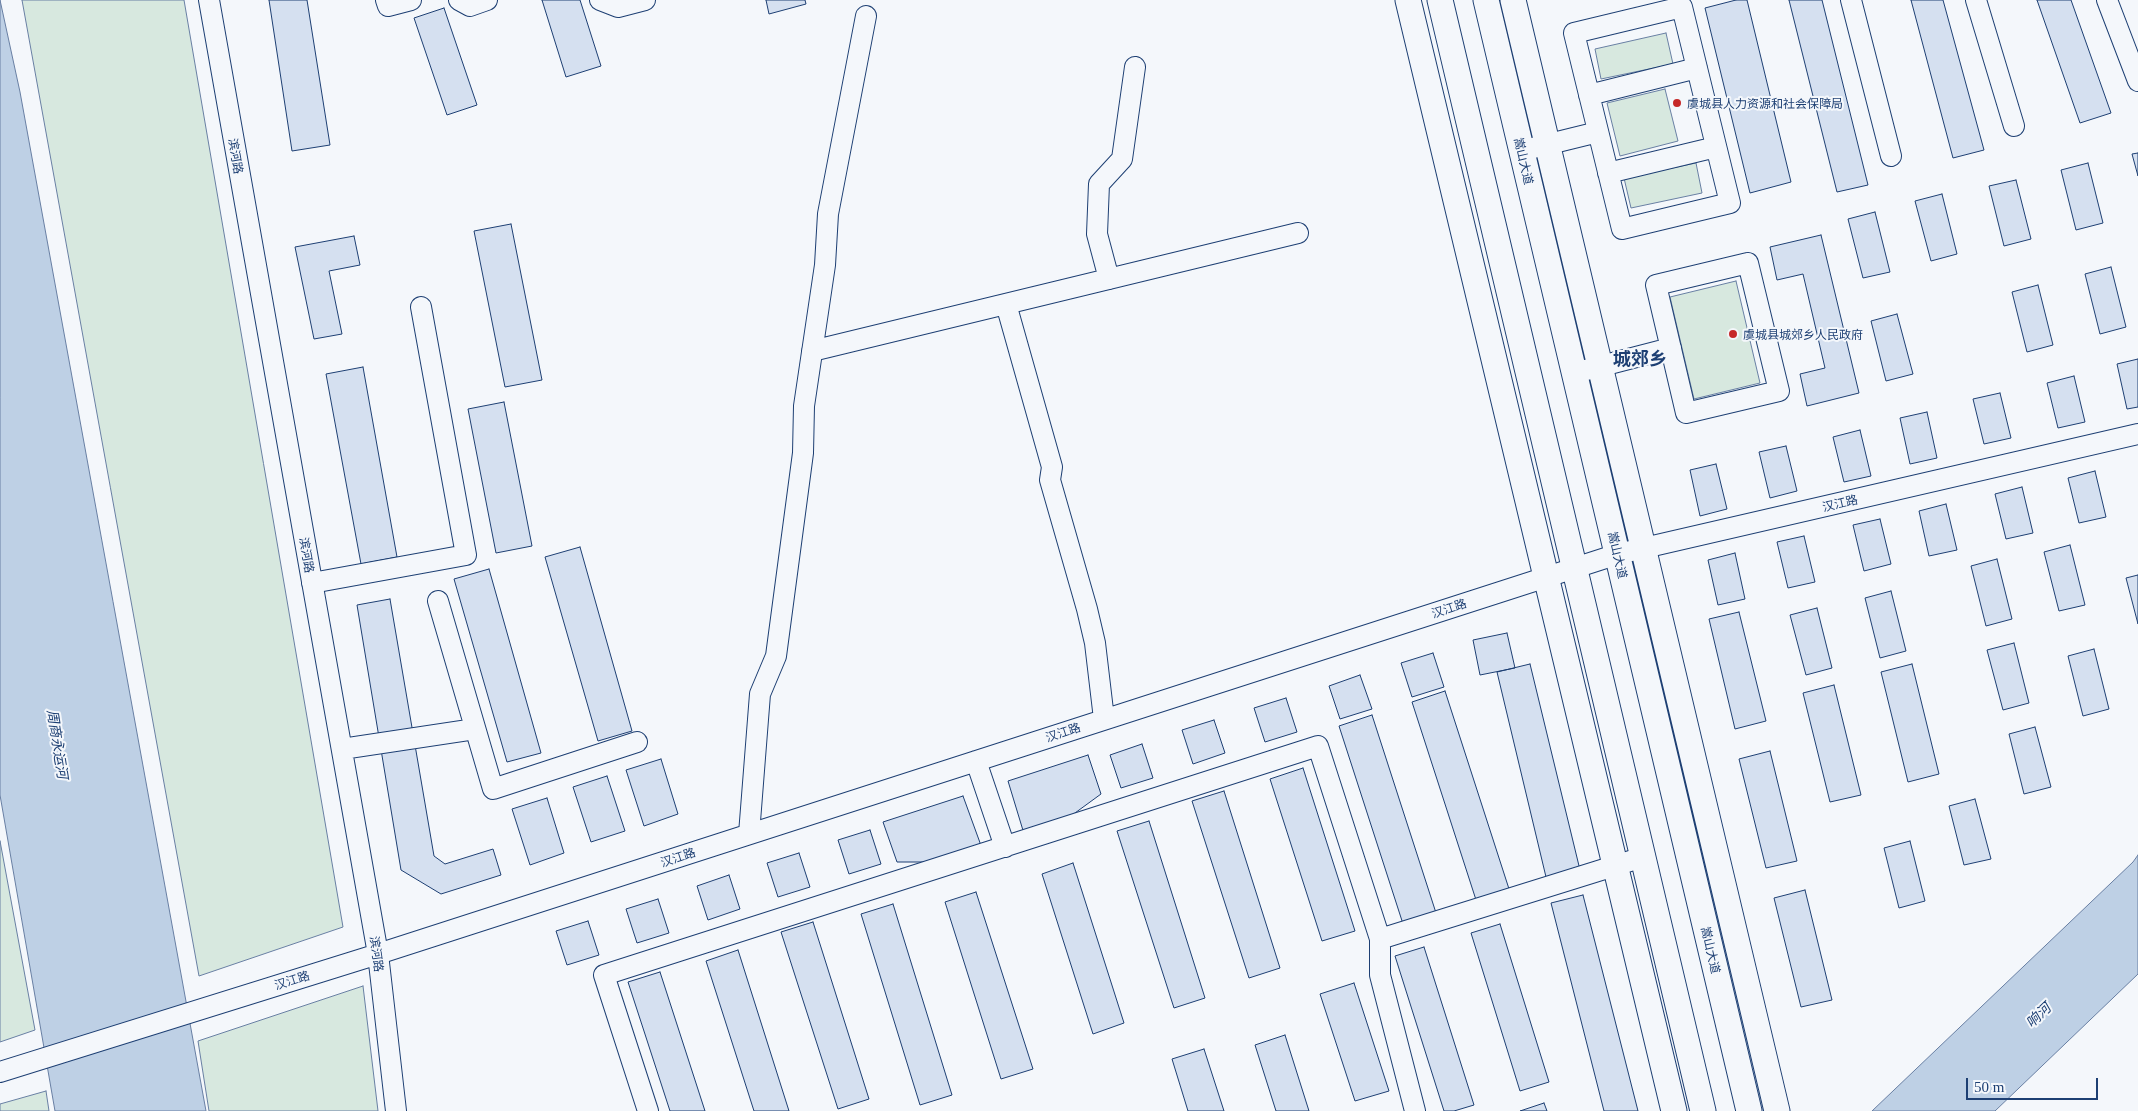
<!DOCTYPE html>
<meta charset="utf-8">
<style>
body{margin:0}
#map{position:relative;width:2138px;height:1111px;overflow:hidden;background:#f4f7fb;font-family:Georgia,serif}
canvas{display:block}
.scale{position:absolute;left:1966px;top:1078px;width:132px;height:22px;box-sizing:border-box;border:2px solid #1d3f73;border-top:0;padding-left:6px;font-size:15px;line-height:18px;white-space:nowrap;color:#1d3f73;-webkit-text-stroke:4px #f4f7fb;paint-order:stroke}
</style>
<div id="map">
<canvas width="2138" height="1111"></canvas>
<div class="scale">50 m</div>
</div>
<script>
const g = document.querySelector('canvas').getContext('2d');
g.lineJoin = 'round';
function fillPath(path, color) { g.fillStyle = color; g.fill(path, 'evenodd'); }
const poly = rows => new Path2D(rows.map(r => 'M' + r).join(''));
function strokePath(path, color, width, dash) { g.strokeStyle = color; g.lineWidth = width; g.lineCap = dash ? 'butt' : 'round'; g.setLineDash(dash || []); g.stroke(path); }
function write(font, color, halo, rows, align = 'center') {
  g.font = font + ' Georgia,"Noto Sans SC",serif'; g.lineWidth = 4; g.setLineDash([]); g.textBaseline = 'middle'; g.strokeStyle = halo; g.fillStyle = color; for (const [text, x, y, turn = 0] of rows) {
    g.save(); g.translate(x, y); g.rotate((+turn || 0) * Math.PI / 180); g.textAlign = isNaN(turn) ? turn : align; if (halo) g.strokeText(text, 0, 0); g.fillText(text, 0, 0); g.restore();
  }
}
const green = poly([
 [22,0,184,0,343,927,199,976,22,0],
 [1666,33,1673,64,1601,79,1595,49,1666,33],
 [1665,89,1678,141,1620,156,1607,103,1665,89],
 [1696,163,1702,193,1631,208,1624,178,1696,163],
 [1736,281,1760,383,1694,399,1670,297,1736,281],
 [0,841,35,1030,0,1042,0,841],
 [363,986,378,1111,209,1111,198,1041,363,986],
 [46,1091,49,1111,0,1111,0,1104,46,1091]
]);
fillPath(green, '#d7e8df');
strokePath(green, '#687fa3', 1);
const water = poly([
 [0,0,20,92,206,1111,55,1111,0,795,0,0],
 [2138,855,2138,974,1995,1111,1872,1111,2133,862,2138,855]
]);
fillPath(water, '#bed0e5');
strokePath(water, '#687fa3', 1);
const building = poly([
 [269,0,307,0,330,145,292,151,269,0],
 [542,0,580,0,601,66,566,77,542,0],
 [766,0,805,0,806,4,769,14,766,0],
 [1736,0,1747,0,1791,182,1750,193,1705,8,1736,0],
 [1789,0,1822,0,1868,185,1837,192,1789,0],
 [1911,0,1943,0,1984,150,1953,158,1911,0],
 [2037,0,2071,0,2111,113,2080,123,2037,0],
 [444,8,477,105,447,115,414,18,444,8],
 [2138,153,2138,176,2132,154,2138,153],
 [2088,163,2103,223,2076,230,2061,170,2088,163],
 [2016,180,2031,239,2004,246,1989,186,2016,180],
 [1942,194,1957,254,1931,261,1915,201,1942,194],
 [1875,212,1890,272,1863,278,1848,219,1875,212],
 [511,224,542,380,505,387,474,231,511,224],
 [1821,235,1859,393,1807,406,1800,374,1825,368,1803,274,1777,280,1770,247,1821,235],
 [354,236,360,265,329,271,342,334,314,339,295,247,354,236],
 [2111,267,2126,327,2100,334,2085,274,2111,267],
 [2038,285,2053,345,2027,352,2012,292,2038,285],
 [1897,314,1913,374,1886,381,1871,321,1897,314],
 [2138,359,2138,407,2127,409,2117,364,2138,359],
 [363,367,397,557,361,564,326,374,363,367],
 [2074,376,2085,422,2058,428,2047,383,2074,376],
 [2000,393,2011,438,1984,444,1973,399,2000,393],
 [504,402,532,546,496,553,468,409,504,402],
 [1927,412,1937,458,1910,464,1900,418,1927,412],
 [1860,430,1871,476,1844,482,1833,437,1860,430],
 [1786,446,1797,491,1770,498,1759,452,1786,446],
 [1716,464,1727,509,1700,516,1690,470,1716,464],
 [2095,471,2106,517,2079,523,2068,478,2095,471],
 [2022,487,2033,533,2006,539,1995,494,2022,487],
 [1946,504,1957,550,1929,556,1919,511,1946,504],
 [1880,519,1891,564,1864,571,1853,525,1880,519],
 [1804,536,1815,582,1788,588,1777,542,1804,536],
 [2070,545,2085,605,2059,611,2044,552,2070,545],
 [580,547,632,731,598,741,545,557,580,547],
 [1735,553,1745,599,1718,605,1708,560,1735,553],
 [1997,559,2012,619,1986,626,1971,566,1997,559],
 [489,569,541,753,507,762,454,579,489,569],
 [2138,575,2138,624,2126,578,2138,575],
 [1891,591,1906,651,1880,658,1865,598,1891,591],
 [390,599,434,856,445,864,493,849,501,875,441,894,401,870,357,605,390,599],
 [1817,608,1832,668,1806,675,1790,615,1817,608],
 [1739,612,1766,721,1735,729,1709,619,1739,612],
 [1507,633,1515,668,1480,675,1473,640,1507,633],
 [2014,643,2029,703,2003,710,1987,650,2014,643],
 [2094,649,2109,709,2083,716,2068,656,2094,649],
 [1433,653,1444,687,1412,697,1401,663,1433,653],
 [1530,664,1580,870,1546,877,1497,672,1530,664],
 [1912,664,1939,774,1908,782,1881,672,1912,664],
 [1360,675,1372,709,1340,719,1329,686,1360,675],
 [1834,685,1861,795,1830,802,1803,693,1834,685],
 [1445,691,1510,892,1477,903,1412,702,1445,691],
 [1286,698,1297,732,1265,742,1254,708,1286,698],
 [1372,715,1437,916,1404,927,1339,726,1372,715],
 [1214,720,1225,753,1193,764,1182,730,1214,720],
 [2035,727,2051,787,2024,794,2009,734,2035,727],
 [1142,744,1153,778,1121,788,1110,755,1142,744],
 [1770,751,1797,861,1766,868,1739,759,1770,751],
 [1088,755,1101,794,1064,821,1025,837,1008,781,1088,755],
 [661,759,678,814,644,826,626,770,661,759],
 [1303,768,1355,931,1322,941,1270,779,1303,768],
 [607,776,625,831,591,842,573,787,607,776],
 [1224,791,1280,968,1249,978,1192,801,1224,791],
 [963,796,983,851,928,862,897,862,883,822,963,796],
 [547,798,564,853,530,865,512,809,547,798],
 [1975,799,1991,859,1964,865,1949,806,1975,799],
 [1149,821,1205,998,1174,1008,1117,831,1149,821],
 [870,830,881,864,849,874,838,840,870,830],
 [1910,841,1925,901,1899,908,1884,848,1910,841],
 [799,853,810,887,778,897,767,863,799,853],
 [1073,863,1124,1023,1093,1034,1042,874,1073,863],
 [729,875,740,909,708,920,697,886,729,875],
 [1805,890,1832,1000,1801,1007,1774,898,1805,890],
 [976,892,1033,1069,1001,1079,945,902,976,892],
 [1583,895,1638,1111,1604,1111,1551,903,1583,895],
 [658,899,669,933,637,943,626,909,658,899],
 [893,904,952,1095,920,1105,861,914,893,904],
 [588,921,599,955,567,965,556,931,588,921],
 [813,922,869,1099,838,1109,781,932,813,922],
 [1500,924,1549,1082,1520,1091,1471,933,1500,924],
 [1424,947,1474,1105,1454,1111,1444,1111,1395,956,1424,947],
 [738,950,789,1111,754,1111,706,961,738,950],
 [660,972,705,1111,670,1111,628,982,660,972],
 [1354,983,1389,1091,1355,1101,1320,994,1354,983],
 [1285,1035,1309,1111,1276,1111,1255,1045,1285,1035],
 [1204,1049,1224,1111,1188,1111,1172,1059,1204,1049],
 [1544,1103,1547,1111,1520,1111,1544,1103]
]);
fillPath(building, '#d5e0f0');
strokePath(building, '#1d3f73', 1);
const minor = poly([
 [209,0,378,954,396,1111],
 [386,0,388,6,411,0],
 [459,0,470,6,487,0],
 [600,0,618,7,645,0],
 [1851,0,1891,156],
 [1976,0,2014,126],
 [2107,0,2138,81],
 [1682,7,1730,203,1622,229,1574,33,1682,7],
 [1589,95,1697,68],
 [1533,148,1598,132],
 [1608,173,1716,147],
 [1748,263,1779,391,1686,413,1656,285,1748,263],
 [1109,279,1097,234,1099,184,1122,159,1135,67],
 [1006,304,1052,467,1050,480,1087,609,1095,643,1104,719],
 [812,351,1298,233],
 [1586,370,1671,348],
 [312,583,466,555,421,307],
 [438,601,493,789,637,742],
 [342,749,475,729],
 [976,761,1005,847],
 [749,834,760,694,776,656,803,453,804,406,825,265,828,214,866,16],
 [1380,939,1643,857],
 [0,1072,378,954,1618,554,2138,434],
 [648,1111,604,975,1318,746,1380,939,1380,975,1415,1111]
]);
const major = poly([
 [1408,0,1674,1111],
 [1440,0,1703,1111],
 [1486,0,1749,1111],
 [1513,0,1777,1111]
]);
strokePath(minor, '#1d3f73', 22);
strokePath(major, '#1d3f73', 27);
strokePath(minor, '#f4f7fb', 20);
strokePath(major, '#f4f7fb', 25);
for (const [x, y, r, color] of [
 [1677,103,5,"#c62828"],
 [1733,334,5,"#c62828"]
]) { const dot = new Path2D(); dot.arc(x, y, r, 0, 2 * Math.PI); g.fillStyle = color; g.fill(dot); strokePath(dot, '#f4f7fb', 2); }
write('12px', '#1d3f73', '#f4f7fb', [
 ["虞城县人力资源和社会保障局",1687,103],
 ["虞城县城郊乡人民政府",1743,334]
], 'left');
write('12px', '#1d3f73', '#f4f7fb', [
 ["滨河路",236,156,80],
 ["嵩山大道",1524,161,77],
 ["汉江路",1840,503,-13],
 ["滨河路",307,555,80],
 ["嵩山大道",1618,555,77],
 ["汉江路",1449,608,-18],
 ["汉江路",1063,732,-18],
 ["汉江路",678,857,-18],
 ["嵩山大道",1711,950,77],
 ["滨河路",377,954,82],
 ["汉江路",292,980,-17]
]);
write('italic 14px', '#1d3f73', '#f4f7fb', [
 ["周商永运河",58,744,81],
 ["响河",2038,1015,-44]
]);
write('bold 18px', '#1d3f73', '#f4f7fb', [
 ["城郊乡",1640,358]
]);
</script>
